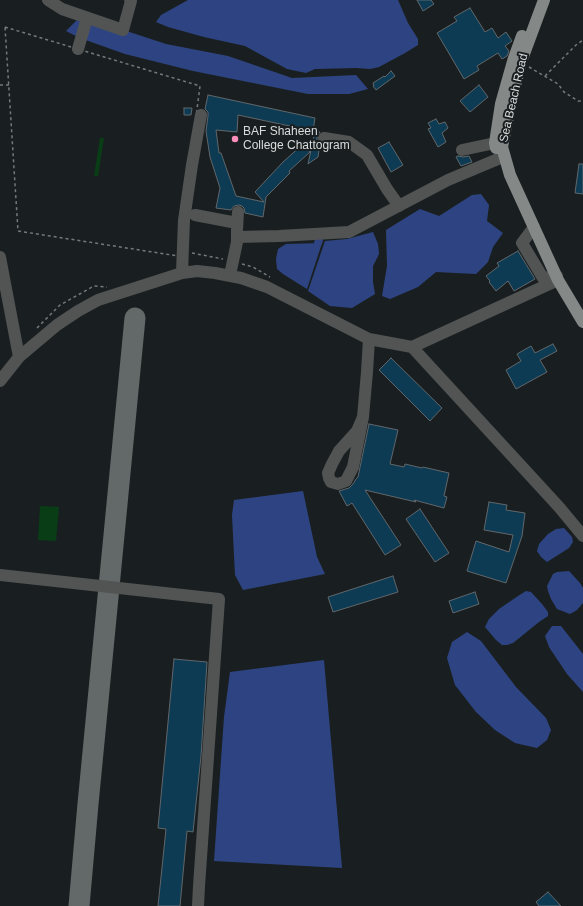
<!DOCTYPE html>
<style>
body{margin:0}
canvas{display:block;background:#191f20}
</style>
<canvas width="583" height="906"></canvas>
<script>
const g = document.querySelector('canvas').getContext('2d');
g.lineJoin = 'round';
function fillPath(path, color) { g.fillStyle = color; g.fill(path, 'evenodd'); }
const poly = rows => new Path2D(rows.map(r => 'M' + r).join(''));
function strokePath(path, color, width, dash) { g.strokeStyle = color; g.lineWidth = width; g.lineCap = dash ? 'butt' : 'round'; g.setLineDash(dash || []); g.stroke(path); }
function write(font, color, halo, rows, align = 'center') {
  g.font = font + ' Helvetica,sans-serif'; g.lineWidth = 4; g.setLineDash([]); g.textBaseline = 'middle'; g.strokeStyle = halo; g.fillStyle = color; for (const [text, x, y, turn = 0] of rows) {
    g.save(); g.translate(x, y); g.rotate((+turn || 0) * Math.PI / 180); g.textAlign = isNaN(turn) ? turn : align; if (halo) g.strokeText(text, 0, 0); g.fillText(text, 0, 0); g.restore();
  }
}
fillPath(poly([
 [100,138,104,138,98,176,94,176],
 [40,506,59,507,56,541,38,540]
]), '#093d16');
fillPath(poly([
 [188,0,398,0,408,23,418,39,418,45,405,53,379,67,370,69,356,68,315,69,306,73,287,69,245,46,204,37,168,27,156,22,161,15],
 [83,14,99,22,166,44,228,56,292,78,356,75,368,89,349,94,308,94,193,71,125,54,80,38,66,31],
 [481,194,489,205,487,221,503,233,493,247,488,262,476,274,436,272,418,287,390,299,382,296,387,266,386,230,420,209,439,216,472,195],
 [373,232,378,244,379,254,373,266,373,282,375,294,352,308,330,306,308,291,325,241,347,239],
 [322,243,307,289,283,274,277,269,276,259,278,249,286,244],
 [303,491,317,557,325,574,243,590,235,575,232,515,234,500],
 [564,528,572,537,573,542,569,548,547,562,541,557,537,551,539,544,548,534,556,529],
 [569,571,580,583,583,588,583,603,577,610,570,614,557,609,551,599,548,591,547,586,553,574,557,572],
 [526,591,531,592,542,604,548,612,548,616,539,622,513,643,507,645,502,645,496,640,485,627,489,619,499,609,518,596],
 [552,626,561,626,583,654,583,692,567,674,549,647,545,636],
 [467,632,481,641,516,687,546,718,551,730,547,740,537,748,515,743,495,730,476,712,455,685,447,658,452,642],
 [324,660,342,868,214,861,224,717,230,672]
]), '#2e4482');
strokePath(poly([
 [318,243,319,240]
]), '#2e4482', 8);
strokePath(poly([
 [79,906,88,804,135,318]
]), '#636868', 21);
const building = poly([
 [417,0,431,0,434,4,423,11,417,0],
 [470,8,485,32,492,28,498,38,506,32,512,41,505,46,509,51,507,56,502,59,498,53,477,66,479,70,464,79,437,33,457,21,454,17,470,8],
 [391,71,395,76,376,90,373,86,374,86,373,83,384,76,385,77,391,71],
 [479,85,488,97,470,112,460,101,479,85],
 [208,95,315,118,313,131,238,115,237,132,216,130,219,153,221,153,236,196,264,202,255,192,283,162,303,144,310,152,289,171,290,173,266,197,263,217,245,213,244,208,242,206,239,205,234,206,231,210,216,208,220,188,210,157,206,131,208,116,208,112,205,109,208,95],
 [184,108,192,108,191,115,184,115,184,108],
 [436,119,439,124,445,122,448,128,442,133,446,142,438,147,428,129,431,128,428,123,436,119],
 [315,131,320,132,317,137,317,141,320,144,318,157,308,164,315,131],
 [389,142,403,165,391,172,378,148,389,142],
 [458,156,463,157,469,156,472,162,461,166,456,157,458,156],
 [579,164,583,164,583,194,575,193,579,164],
 [518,251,535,279,514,291,508,281,496,291,489,282,490,281,486,276,499,266,497,263,518,251],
 [553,344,557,351,540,360,547,372,516,389,506,370,521,361,517,354,531,346,535,353,553,344],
 [391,358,442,408,430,421,379,370,391,358],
 [369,424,398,430,390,464,404,467,405,464,422,468,423,467,449,473,444,496,447,497,444,508,414,500,416,502,365,490,401,545,385,555,352,503,347,506,339,491,349,488,353,484,356,479,358,477,369,424],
 [489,502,507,505,506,510,525,513,522,536,506,583,467,571,476,541,509,552,513,535,484,530,489,502],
 [420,509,449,553,435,562,406,519,420,509],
 [393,576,398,592,333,612,328,597,393,576],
 [475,592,479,604,453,613,449,601,475,592],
 [174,659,207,662,201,756,193,832,187,831,180,906,158,906,166,829,158,828,174,659],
 [548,892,561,906,539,906,536,902,548,892]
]);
fillPath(building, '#0d3b54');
strokePath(building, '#61666a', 1);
strokePath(poly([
 [5,27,200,86,178,256,18,231,5,27],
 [529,67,558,84,564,92,578,101,583,101],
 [545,76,576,45,583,40],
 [0,85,9,85],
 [192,253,223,259],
 [242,264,253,267,270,277],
 [37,328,60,305,94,286,107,287]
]), '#74797a', 1.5, [3, 3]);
strokePath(poly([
 [48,0,62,9,123,30,131,1,130,0],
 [78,49,87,18],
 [324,138,349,142,367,155,387,189,399,206],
 [462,150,495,143],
 [195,215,237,223],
 [534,227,522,243,543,278,557,276],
 [237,237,279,236,349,232,448,180,498,159],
 [0,257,19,357,0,381],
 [182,273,184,220,192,165,201,115],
 [230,275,237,242,237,230,238,212],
 [412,347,558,280],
 [19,357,57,325,78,311,98,300,182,273,197,271,215,273,241,278,267,287,369,339,412,347,559,507,583,536],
 [363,417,357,431,339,451,332,464,328,473,329,478,331,482,338,484,346,481,353,467,363,417,367,372,369,339],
 [0,575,219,599,199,886,198,906]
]), '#515453', 12);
strokePath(poly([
 [544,0,521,62,510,106,502,147,510,175,558,280,583,322],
 [496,148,495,143,501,104,514,58,522,36]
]), '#848988', 12);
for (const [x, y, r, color] of [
 [235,139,4,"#ff8ebb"]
]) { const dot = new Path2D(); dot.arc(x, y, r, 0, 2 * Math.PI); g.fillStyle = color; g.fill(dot); strokePath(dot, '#191f20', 1.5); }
write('12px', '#d9dcdd', '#191f20', [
 ["Sea Beach Road",514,98,-77]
]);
write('12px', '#d9dcdd', '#191f20', [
 ["BAF Shaheen",243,132],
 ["College Chattogram",243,146]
], 'left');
</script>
